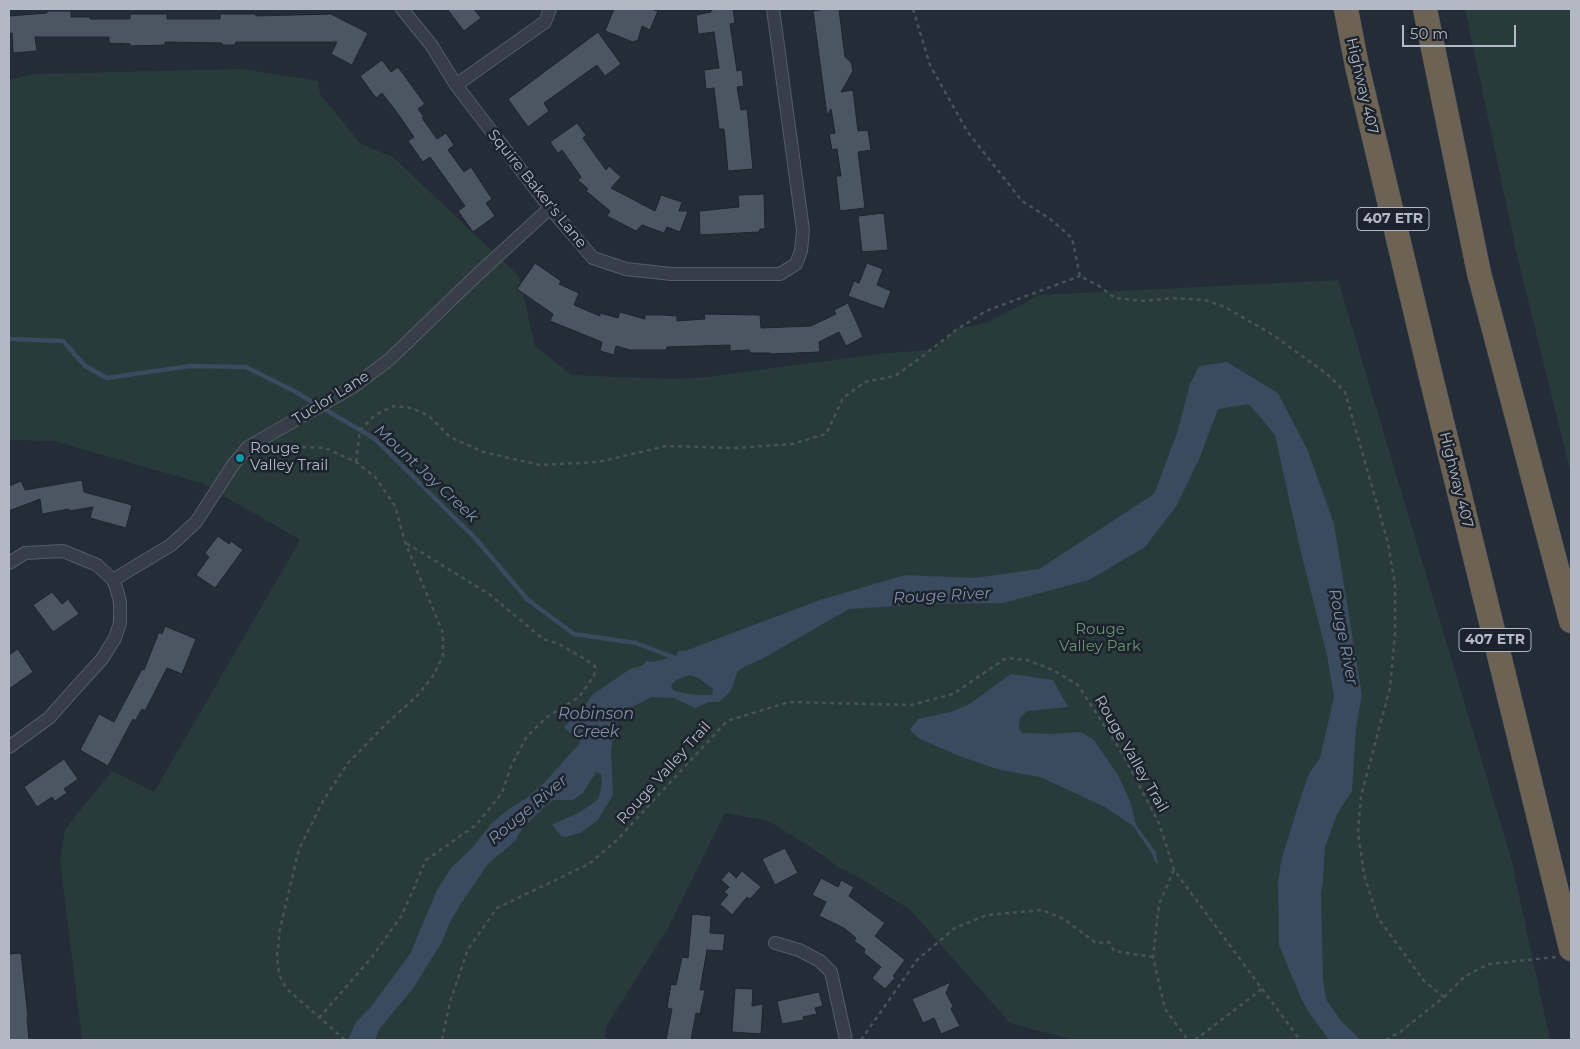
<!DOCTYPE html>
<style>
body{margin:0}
#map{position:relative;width:1580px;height:1049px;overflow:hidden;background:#232c37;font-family:Montserrat,sans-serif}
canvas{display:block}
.frame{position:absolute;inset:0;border:10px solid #b2b9c4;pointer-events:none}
.scale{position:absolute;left:1402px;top:25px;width:114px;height:22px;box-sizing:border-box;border:2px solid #b2b9c4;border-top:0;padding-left:6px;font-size:15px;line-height:18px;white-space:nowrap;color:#b2b9c4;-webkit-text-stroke:4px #1c232c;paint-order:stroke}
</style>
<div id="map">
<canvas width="1580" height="1049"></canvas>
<div class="frame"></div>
<div class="scale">50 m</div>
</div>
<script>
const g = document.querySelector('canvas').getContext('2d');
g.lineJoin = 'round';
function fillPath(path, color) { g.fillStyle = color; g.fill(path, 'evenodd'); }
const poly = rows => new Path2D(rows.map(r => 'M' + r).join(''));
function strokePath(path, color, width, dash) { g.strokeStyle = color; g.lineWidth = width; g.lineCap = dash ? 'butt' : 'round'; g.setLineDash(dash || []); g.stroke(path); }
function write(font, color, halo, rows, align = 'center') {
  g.font = font + ' Montserrat,sans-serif'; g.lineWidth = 5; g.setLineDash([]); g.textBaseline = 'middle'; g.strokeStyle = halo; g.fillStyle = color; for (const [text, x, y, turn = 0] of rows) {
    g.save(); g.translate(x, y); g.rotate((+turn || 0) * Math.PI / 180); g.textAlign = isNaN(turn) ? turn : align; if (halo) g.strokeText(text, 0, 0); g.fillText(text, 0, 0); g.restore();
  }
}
fillPath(poly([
 [1465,9,1571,9,1571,475,1518,259],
 [243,69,318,81,320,94,361,144,393,157,519,276,535,346,572,375,673,379,706,377,885,353,934,350,956,329,986,323,1040,295,1338,280,1511,858,1550,1040,1073,1040,1010,1023,909,909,858,877,838,867,824,856,769,821,725,813,668,928,606,1027,605,1040,82,1040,60,861,65,829,112,771,154,792,299,542,299,539,201,483,54,441,9,440,9,80,32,74]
]), '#283a3a');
fillPath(poly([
 [1227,362,1278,393,1308,451,1334,524,1362,695,1356,727,1352,791,1337,814,1325,847,1324,861,1323,882,1321,893,1323,979,1326,999,1341,1021,1361,1040,1329,1040,1308,1011,1301,998,1279,945,1278,882,1281,861,1302,793,1310,772,1320,758,1334,697,1327,655,1301,553,1275,435,1249,404,1218,409,1200,457,1177,505,1145,547,1089,580,1003,603,924,604,849,609,762,659,744,667,738,671,730,692,719,702,709,702,695,708,674,698,652,697,620,713,616,727,611,749,613,795,598,820,580,833,566,837,561,836,552,825,580,812,596,801,599,797,602,783,601,774,596,772,583,793,573,800,554,800,545,806,522,829,515,841,488,864,460,905,448,926,442,942,412,990,380,1028,375,1040,348,1040,356,1022,370,1008,410,954,437,890,451,868,472,848,492,823,509,809,528,797,545,782,579,744,581,739,580,735,570,733,564,727,584,707,592,695,630,669,641,666,647,661,654,662,676,656,678,651,685,651,820,600,905,575,974,578,1039,569,1154,494,1177,433,1190,384,1199,366],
 [690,675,698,678,712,688,713,690,712,695,697,695,675,691,671,688,673,683,678,679],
 [1011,674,1053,680,1068,707,1027,711,1020,718,1019,729,1023,733,1029,733,1050,734,1079,732,1085,734,1094,740,1118,775,1130,801,1136,825,1156,852,1158,864,1155,862,1151,852,1133,826,1105,807,1040,777,1000,770,959,756,920,739,912,732,910,729,918,719,950,712,968,705]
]), '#3a4a5f');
strokePath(poly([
 [9,339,63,341,85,366,107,378,190,366,246,367,294,391,375,439,475,538,528,600,574,634,636,643,675,658]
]), '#3a4a5f', 4.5);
const building = poly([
 [447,9,474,9,481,18,464,31,447,9],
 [614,9,651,9,658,11,650,30,642,26,638,40,633,42,605,31,614,9],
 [719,9,733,9,735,23,730,24,737,71,742,70,744,86,737,87,741,110,747,109,753,169,728,171,724,129,719,129,714,88,706,89,704,70,719,68,714,32,698,34,696,15,711,12,711,10,719,9],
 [825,9,839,9,845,57,851,62,853,71,841,92,853,90,858,131,868,130,871,150,858,152,865,208,840,211,836,176,841,176,837,149,832,150,829,134,835,133,831,109,827,115,813,11,825,9],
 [47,11,71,11,71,17,90,17,90,19,130,19,130,14,167,14,167,19,220,19,220,14,256,14,256,16,331,14,368,33,352,65,331,54,337,42,236,42,235,45,222,45,222,43,165,42,165,45,130,46,130,44,109,43,109,37,35,37,37,51,13,53,12,33,9,34,9,16,47,13,47,11],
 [598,32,621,64,605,76,597,65,544,103,549,111,528,127,508,99,598,32],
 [382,60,391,72,398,67,425,104,418,109,424,117,422,118,437,139,446,133,454,145,448,150,464,172,471,167,492,199,486,203,495,216,473,232,458,211,465,206,430,157,423,162,408,141,414,137,398,114,382,93,376,98,360,76,382,60],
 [577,123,586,135,583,138,606,170,609,166,621,177,611,188,655,211,661,195,682,202,679,211,688,211,680,232,667,227,664,233,642,225,636,231,607,216,610,211,586,191,588,189,578,180,581,177,562,150,558,153,550,142,577,123],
 [764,194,765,229,760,229,759,232,700,235,699,211,739,207,738,195,764,194],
 [884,213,888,250,862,252,858,216,884,213],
 [535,263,561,281,559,284,579,293,574,305,600,316,600,313,618,318,620,312,645,319,645,315,663,315,677,316,677,321,705,319,704,314,760,315,761,328,811,326,836,314,834,310,848,303,863,337,846,346,839,332,819,342,820,352,770,354,770,353,750,353,749,350,730,351,730,345,667,347,666,350,630,350,616,346,614,355,600,351,602,342,550,321,553,314,517,289,535,263],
 [867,263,883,269,877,285,891,291,884,309,848,296,854,281,859,283,867,263],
 [82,480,84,492,132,505,126,528,90,518,93,507,69,511,69,509,42,514,40,499,9,511,9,486,21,481,25,490,82,480],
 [218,536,229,544,231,541,243,550,215,588,196,575,209,557,205,553,218,536],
 [52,592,62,604,68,599,79,614,53,632,33,605,52,592],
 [165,626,196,639,182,674,167,668,145,711,142,709,135,721,133,719,108,766,80,750,99,714,114,722,142,669,144,670,159,632,162,634,165,626],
 [18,649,33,672,9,689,9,655,18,649],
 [64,759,78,779,64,789,67,793,55,801,52,797,37,807,24,787,64,759],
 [785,848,798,873,775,885,762,859,785,848],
 [729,871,736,878,742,871,761,887,750,899,747,897,732,915,720,904,728,895,724,892,729,887,721,880,729,871],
 [821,878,838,887,841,880,854,887,849,896,885,923,875,936,905,960,893,976,895,978,885,989,872,978,881,967,864,953,865,949,854,941,856,938,844,928,819,916,826,902,812,895,821,878],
 [692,914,711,916,710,933,725,934,723,951,707,950,700,990,705,990,700,1014,696,1013,691,1040,666,1040,672,1009,667,1008,671,984,676,985,682,957,688,958,692,914],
 [21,953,28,1017,27,1017,29,1040,9,1040,9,954,21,953],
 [951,982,946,993,953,1006,951,1009,960,1026,941,1034,934,1018,923,1023,912,999,951,982],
 [735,988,753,989,752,1006,763,1004,761,1034,732,1032,735,988],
 [819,992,823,1006,815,1008,817,1014,803,1017,804,1020,782,1024,777,1001,819,992]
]);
fillPath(building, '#4c5663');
strokePath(building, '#1e252e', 1);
const minor = poly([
 [402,9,432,46,456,85,550,208,593,258,626,269,671,274,780,274,796,264,801,251,803,230,773,9],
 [456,85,545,22,550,9],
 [9,563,25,553,63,551,97,565,113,580,116,587,120,602,120,623,115,638,102,659,72,692,49,718,9,747],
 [113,580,171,545,196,522,233,465,248,447,353,387,390,359,479,273,550,208],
 [775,943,799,950,820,961,831,972,846,1040]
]);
const motorway = poly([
 [1346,9,1357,66,1430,373,1571,949],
 [1425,9,1479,273,1571,621]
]);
strokePath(minor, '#555c65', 14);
strokePath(motorway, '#424952', 25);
strokePath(poly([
 [913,9,930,65,967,131,1022,201,1049,218,1072,238,1080,276,1099,286,1115,298,1143,301,1174,298,1205,300,1225,307,1273,335,1327,374,1345,392,1388,543,1395,585,1395,634,1390,688,1361,796,1358,832,1364,875,1378,918,1424,981,1444,997],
 [356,462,360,430,375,415,394,406,412,408,429,416,450,437,483,452,540,465,598,462,666,446,734,448,792,444,826,434,843,398,865,382,895,376,919,359,956,330,986,311,1080,276],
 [251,465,253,466,266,465,281,455,304,447,325,448,356,462,376,478,395,506,405,542,443,633,443,656,433,676,418,695,386,724,348,763,323,801,299,849,280,929,277,957,279,974,286,988,345,1040],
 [1174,870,1159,904,1153,957,1165,1009,1188,1040],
 [319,1018,372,957,402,915,426,860,476,825,502,793,511,766,527,736,547,717,579,697,594,676,595,666,583,658,559,644,543,639,489,594,406,543],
 [442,1040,450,1002,468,949,497,908,589,864,617,840,727,721,789,702,911,705,953,694,1006,658,1027,660,1053,670,1078,685,1122,753,1159,823,1174,870,1300,1040],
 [861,1040,917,960,955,928,987,915,1042,910,1064,919,1096,943,1109,942,1114,951,1153,957],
 [1195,1040,1262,989],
 [1386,1040,1400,1032,1444,997,1465,976,1489,964,1556,957]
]), '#455557', 2.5, [4, 4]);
strokePath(minor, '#373e48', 12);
strokePath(motorway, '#6d6354', 24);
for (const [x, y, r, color] of [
 [240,458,5,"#0f9aa8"]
]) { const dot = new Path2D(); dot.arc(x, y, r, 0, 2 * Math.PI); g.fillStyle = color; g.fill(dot); strokePath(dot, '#1c232c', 2); }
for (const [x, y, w] of [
 [1393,219,72],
 [1495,640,72]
]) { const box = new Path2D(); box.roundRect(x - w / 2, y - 11.5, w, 23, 4); g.fillStyle = '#1c232c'; g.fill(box); strokePath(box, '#b2b9c4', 1); }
write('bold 14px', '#b2b9c4', null, [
 ["407 ETR",1393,219],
 ["407 ETR",1495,640]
]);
write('15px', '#b2b9c4', '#1c232c', [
 ["Highway 407",1362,86,77],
 ["Squire Baker's Lane",537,189,51],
 ["Tuclor Lane",331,398,-32],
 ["Highway 407",1456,480,76],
 ["Rouge Valley Trail",1131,754,60],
 ["Rouge Valley Trail",664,773,-48]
]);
write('15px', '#b2b9c4', '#1c232c', [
 ["Rouge",250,449],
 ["Valley Trail",250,466]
], 'left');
write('15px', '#6b9273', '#1c232c', [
 ["Rouge",1100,630],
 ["Valley Park",1100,647]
]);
write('italic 16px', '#7c90aa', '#1c232c', [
 ["Mount Joy Creek",426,474,43],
 ["Rouge River",942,596,-3],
 ["Rouge River",1343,637,79],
 ["Robinson",596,714],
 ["Creek",596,732],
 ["Rouge River",528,810,-40]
]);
</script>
